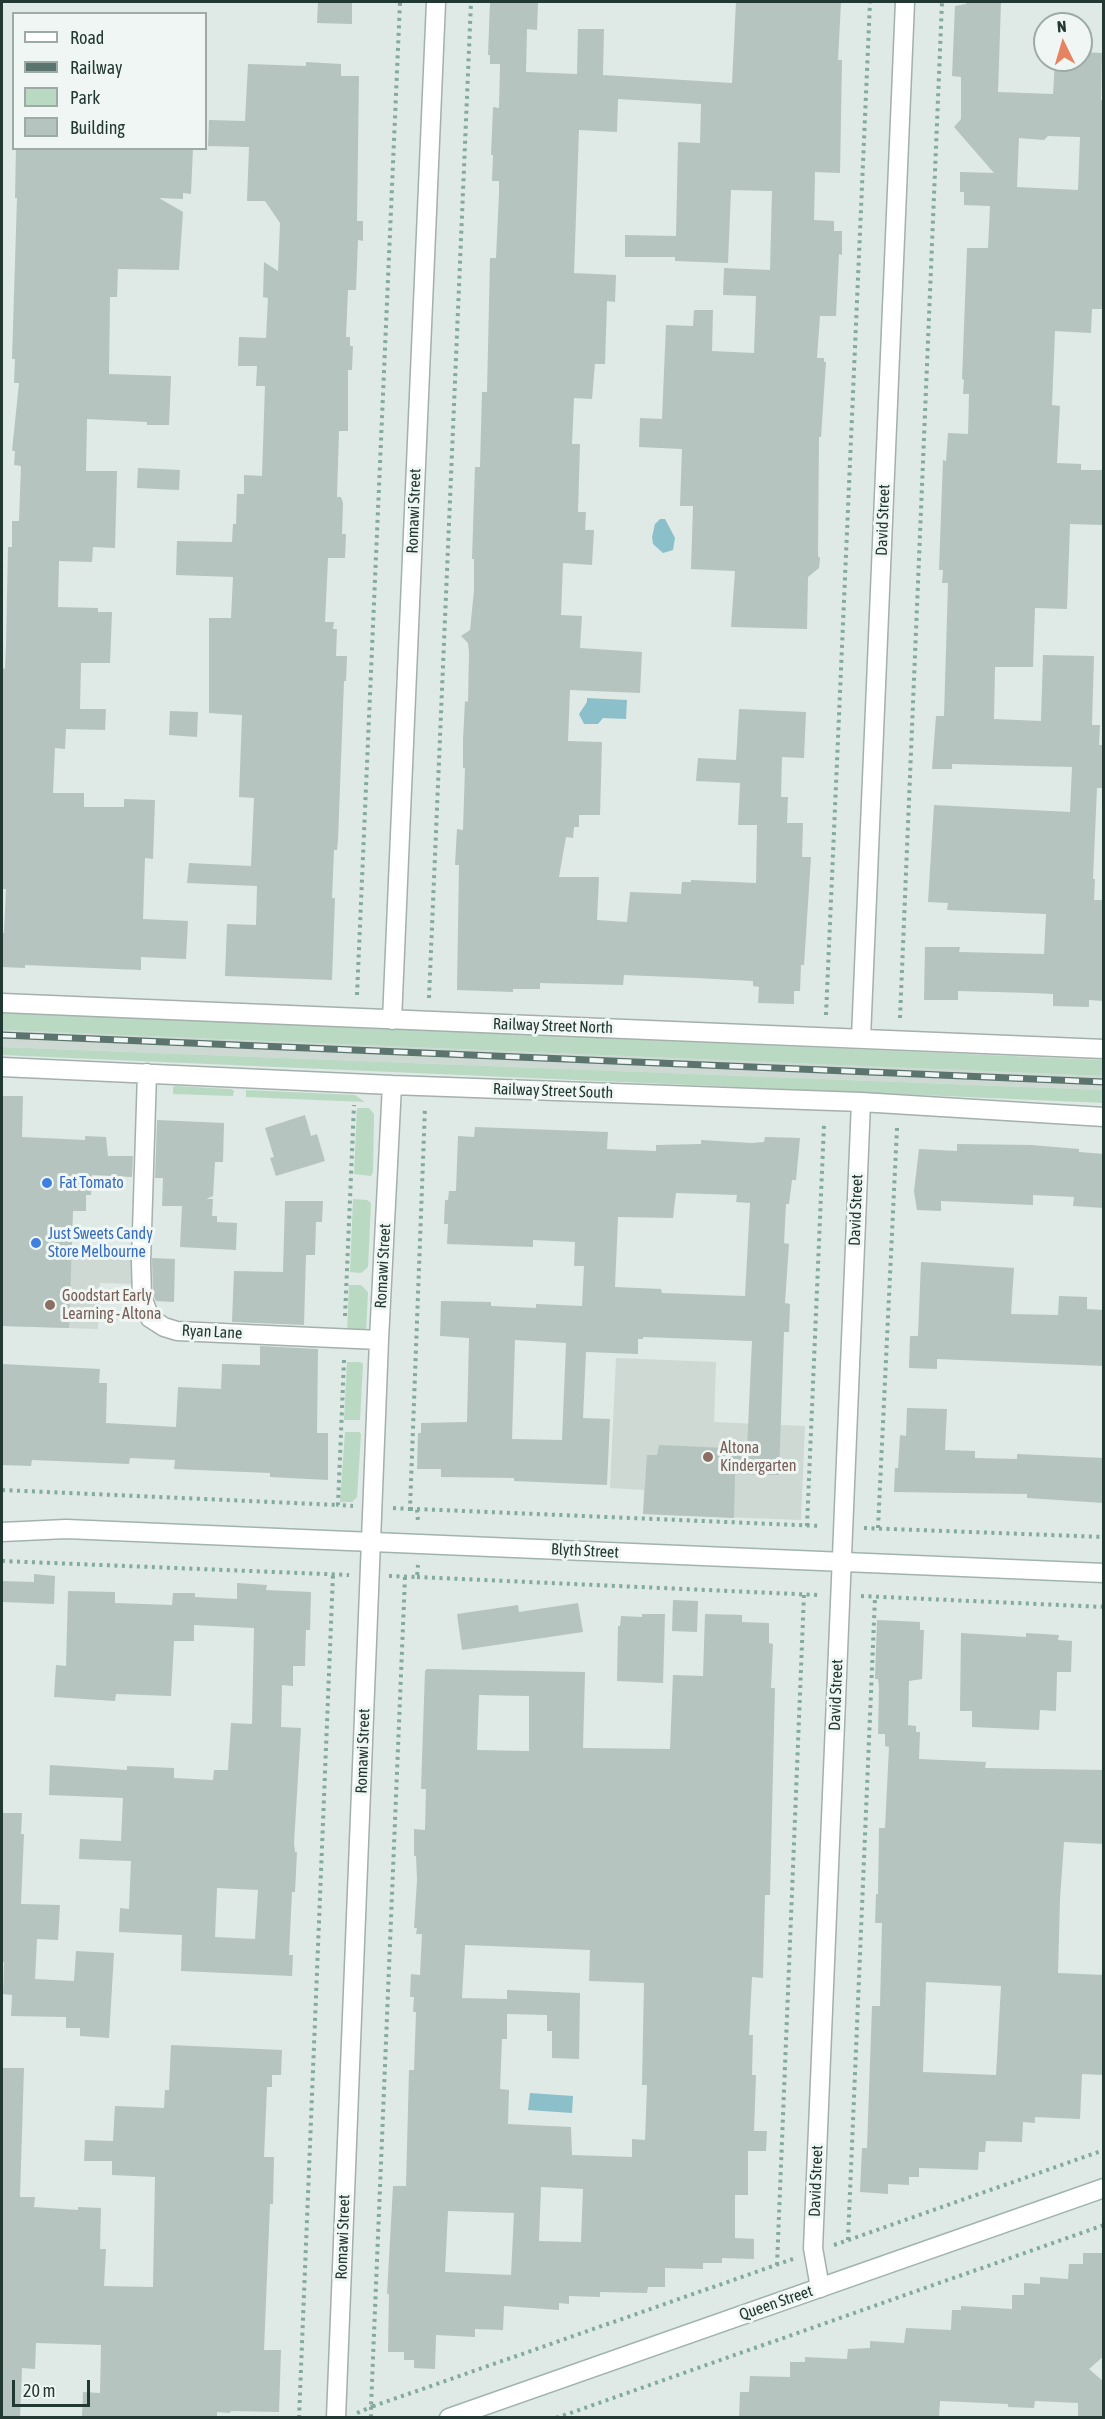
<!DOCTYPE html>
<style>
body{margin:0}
#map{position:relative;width:1105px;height:2419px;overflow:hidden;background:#dfe9e5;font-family:"Asap Condensed",sans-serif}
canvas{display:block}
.frame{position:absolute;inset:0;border:3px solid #223832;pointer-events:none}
.legend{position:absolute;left:12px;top:12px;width:195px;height:138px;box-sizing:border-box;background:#eff6f3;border:2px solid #9daaa6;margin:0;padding:8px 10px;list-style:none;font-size:18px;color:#223832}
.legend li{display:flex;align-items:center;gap:12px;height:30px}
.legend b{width:30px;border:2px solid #9daaa6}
.north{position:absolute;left:1033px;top:12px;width:60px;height:60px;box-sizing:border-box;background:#eff6f3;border:2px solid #9daaa6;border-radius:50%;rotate:355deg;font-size:16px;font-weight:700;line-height:24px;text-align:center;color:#223832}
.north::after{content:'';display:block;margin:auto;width:21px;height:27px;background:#e68361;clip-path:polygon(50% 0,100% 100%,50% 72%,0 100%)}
.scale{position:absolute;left:12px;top:2380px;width:78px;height:27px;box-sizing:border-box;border:3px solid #223832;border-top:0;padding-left:8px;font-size:18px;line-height:21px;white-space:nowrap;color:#223832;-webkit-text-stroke:4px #eff6f3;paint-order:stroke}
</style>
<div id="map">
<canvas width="1105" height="2419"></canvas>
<div class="frame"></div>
<ul class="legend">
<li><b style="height:8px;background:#fff"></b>Road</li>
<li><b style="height:8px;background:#5c746e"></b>Railway</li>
<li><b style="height:16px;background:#bad9c2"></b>Park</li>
<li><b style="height:16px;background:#b5c4be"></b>Building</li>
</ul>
<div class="north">N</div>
<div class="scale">20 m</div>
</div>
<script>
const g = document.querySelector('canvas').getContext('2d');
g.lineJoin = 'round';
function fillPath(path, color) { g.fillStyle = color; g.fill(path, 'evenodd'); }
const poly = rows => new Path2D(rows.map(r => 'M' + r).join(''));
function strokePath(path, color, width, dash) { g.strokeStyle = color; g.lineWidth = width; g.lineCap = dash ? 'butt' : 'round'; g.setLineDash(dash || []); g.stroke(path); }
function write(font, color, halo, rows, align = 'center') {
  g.font = font + ' "Asap Condensed",sans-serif'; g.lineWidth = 6; g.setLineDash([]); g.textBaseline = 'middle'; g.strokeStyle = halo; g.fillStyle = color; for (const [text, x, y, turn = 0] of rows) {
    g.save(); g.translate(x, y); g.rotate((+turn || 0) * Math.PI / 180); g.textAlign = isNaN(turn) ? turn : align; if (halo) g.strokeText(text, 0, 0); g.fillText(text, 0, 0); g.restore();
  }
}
fillPath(poly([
 [2,1030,1103,1076,1103,1090,2,1047],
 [2,1250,131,1256,135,1263,134,1284,100,1283,98,1329,2,1326],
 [616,1358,716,1362,714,1422,805,1426,801,1520,643,1514,644,1490,610,1488]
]), '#ced9d4');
fillPath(poly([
 [2,1012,1103,1060,1103,1076,2,1030],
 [2,1047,1103,1090,1104,1103,2,1055],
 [176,1086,231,1089,234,1091,233,1096,173,1094,173,1087],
 [246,1090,355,1095,365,1102,246,1097],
 [357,1108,369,1108,374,1114,373,1172,371,1176,354,1174],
 [353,1199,367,1200,371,1203,368,1267,361,1273,350,1272],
 [349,1285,361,1285,368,1292,366,1333,347,1334],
 [347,1362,360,1362,363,1364,360,1420,344,1420],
 [345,1432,359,1432,361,1434,357,1497,352,1502,340,1502]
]), '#bad9c2');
fillPath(poly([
 [660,519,665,519,675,538,673,550,663,553,653,544,652,537,655,524],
 [587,698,627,700,626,719,603,718,598,724,584,724,579,714,587,702],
 [530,2093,573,2096,572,2113,528,2110]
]), '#8bc0ca');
fillPath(poly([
 [318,2,352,2,352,24,317,23],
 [490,2,538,2,537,30,527,29,526,72,577,74,578,29,604,29,603,75,732,83,736,2,841,2,838,60,842,60,840,173,815,172,814,220,834,221,834,231,842,231,842,255,839,254,836,316,820,316,817,358,824,358,824,362,826,362,821,437,819,437,818,556,820,558,819,568,808,577,807,629,731,627,735,571,691,569,693,506,680,506,682,449,639,447,640,418,662,419,666,325,693,326,694,310,713,310,712,351,754,353,756,296,723,295,724,268,770,270,772,191,731,190,728,263,675,261,675,257,625,257,625,235,676,236,678,142,700,143,701,104,618,99,617,132,579,130,574,273,616,275,615,302,607,301,605,364,595,364,592,399,574,398,572,444,580,444,578,512,586,512,585,530,594,530,592,565,563,563,561,615,582,616,580,648,642,652,640,693,570,690,568,741,602,742,600,815,579,815,579,827,574,827,573,838,566,837,559,877,599,877,597,920,627,922,630,892,681,894,682,882,691,882,691,880,756,883,757,825,738,825,740,783,696,781,698,758,736,760,739,709,806,712,804,758,782,757,781,797,788,797,787,823,803,823,802,857,811,857,804,965,801,965,800,991,794,991,794,1004,758,1003,759,987,753,986,753,981,696,978,624,975,623,985,540,983,540,989,513,989,513,992,457,990,459,865,455,865,457,829,463,830,465,768,463,768,463,740,465,701,468,702,469,653,468,643,461,636,470,630,474,591,474,559,472,559,475,467,480,467,482,392,487,392,490,258,496,258,499,194,499,181,492,181,493,155,491,155,493,107,499,108,500,64,490,64,490,55,488,55],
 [966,2,1001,2,998,92,1053,94,1055,60,1081,60,1081,52,1102,53,1101,100,1104,100,1104,309,1092,309,1091,333,1055,331,1052,405,1060,406,1057,463,1081,464,1081,470,1104,470,1104,525,1070,524,1067,609,1035,608,1033,667,995,667,994,719,1041,721,1043,655,1094,656,1092,725,1100,725,1099,745,1104,745,1104,788,1097,788,1093,879,1095,879,1094,900,1103,900,1104,1001,1089,1000,1089,1007,1053,1006,1053,994,1032,993,958,991,958,1000,924,1000,925,947,960,947,959,952,1044,954,1046,914,947,910,948,903,928,902,934,805,1070,812,1072,767,952,764,952,769,932,769,936,716,944,716,948,583,942,583,943,570,939,570,943,460,946,461,948,433,968,434,969,394,963,394,964,380,962,379,967,248,988,248,990,206,964,205,964,192,960,192,960,172,994,173,954,127,961,119,961,77,952,76,955,6,966,4],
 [1048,136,1080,137,1078,190,1017,187,1019,138,1044,140],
 [306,62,341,64,341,76,359,76,357,221,363,221,363,241,358,240,356,290,348,290,346,337,350,337,350,346,353,346,352,370,348,370,348,431,339,431,337,497,341,497,343,503,342,534,346,534,345,558,328,558,325,622,334,622,333,629,337,629,336,656,347,656,346,681,344,681,338,840,337,850,334,850,332,898,335,898,332,980,225,976,227,924,256,925,257,886,187,883,189,863,251,866,254,798,239,797,242,715,209,713,209,618,231,618,233,577,176,575,177,541,232,542,233,524,236,524,237,494,244,494,244,475,262,476,265,386,256,386,257,366,238,366,239,337,266,338,268,298,263,297,264,262,278,271,280,223,265,201,247,201,249,147,208,146,209,120,245,121,248,64,306,66],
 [16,148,193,148,191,194,183,193,183,199,159,198,183,212,179,270,118,269,117,297,110,297,109,374,171,376,169,425,147,425,147,422,87,419,86,471,117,471,115,548,93,547,92,562,59,561,58,607,98,608,98,612,112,612,110,663,81,663,80,709,106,709,105,730,66,729,65,749,55,748,53,793,84,793,84,807,124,807,124,799,155,800,153,859,145,858,143,919,188,921,186,959,141,957,141,970,25,965,25,968,2,967,2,933,4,933,6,889,2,889,3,668,5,669,6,646,8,547,12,547,12,521,19,521,21,466,14,465,15,451,12,451,19,383,14,383,15,359,12,359,17,198,15,198],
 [138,468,180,470,179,490,137,488],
 [170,711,198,712,197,737,169,735],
 [2,1096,23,1096,22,1137,85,1140,85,1136,106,1137,108,1156,133,1156,132,1177,92,1175,91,1195,86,1195,86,1211,73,1211,69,1328,2,1326],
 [305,1115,311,1136,317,1134,325,1161,276,1176,270,1158,274,1157,265,1128],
 [157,1120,224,1123,223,1162,215,1162,213,1196,206,1199,213,1199,212,1216,217,1216,217,1222,237,1223,236,1250,180,1247,182,1206,162,1206,163,1178,155,1178],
 [475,1127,608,1132,607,1149,656,1151,656,1145,701,1144,701,1140,752,1143,764,1142,765,1137,800,1138,796,1180,792,1180,789,1204,786,1204,784,1243,789,1244,785,1303,790,1304,789,1332,784,1332,779,1475,735,1474,734,1518,643,1514,647,1455,657,1455,659,1445,747,1449,752,1341,643,1337,643,1339,638,1339,638,1354,586,1352,583,1418,610,1419,607,1485,514,1481,514,1478,441,1477,441,1469,417,1469,418,1433,421,1433,421,1423,467,1422,469,1338,440,1336,441,1301,491,1302,491,1306,536,1308,536,1304,582,1306,584,1266,574,1266,575,1242,533,1240,533,1247,447,1244,448,1224,444,1224,445,1200,448,1200,449,1191,456,1191,458,1136,474,1137],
 [676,1193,737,1195,736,1202,750,1203,745,1296,662,1293,661,1289,615,1287,618,1217,673,1218],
 [515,1340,566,1343,562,1440,512,1439],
 [957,1144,1031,1145,1079,1149,1079,1152,1104,1154,1104,1208,1073,1206,1074,1197,1033,1195,1033,1205,941,1201,941,1211,917,1210,914,1191,919,1149,957,1151],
 [285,1201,323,1201,322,1222,316,1222,315,1255,306,1255,304,1325,232,1322,234,1271,283,1272],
 [152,1258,175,1259,174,1302,156,1301,153,1295],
 [921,1262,1014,1268,1011,1314,1058,1315,1059,1296,1087,1297,1087,1309,1104,1310,1104,1366,937,1359,937,1369,909,1368,910,1336,918,1336],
 [260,1346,318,1349,317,1433,328,1433,328,1480,270,1477,270,1473,174,1469,175,1460,130,1458,129,1464,32,1460,31,1466,2,1465,2,1364,100,1369,99,1383,107,1383,106,1423,176,1427,178,1387,221,1389,222,1364,260,1365],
 [907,1408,947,1409,945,1450,975,1451,975,1458,1017,1459,1017,1454,1104,1458,1104,1503,1027,1498,1027,1494,894,1492,895,1468,898,1468,900,1435,906,1436],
 [34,1574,55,1576,54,1604,2,1602,2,1581,34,1582],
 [237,1583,267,1585,266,1590,311,1592,310,1630,306,1630,305,1666,293,1666,293,1686,282,1685,281,1727,301,1728,294,1843,295,1852,297,1852,295,1892,292,1892,289,1955,293,1955,292,1976,181,1971,182,1935,119,1932,120,1908,129,1909,131,1861,79,1859,80,1839,121,1841,123,1798,49,1795,50,1765,127,1770,127,1766,174,1768,174,1778,213,1780,214,1770,228,1770,231,1723,252,1724,254,1628,194,1625,194,1641,174,1641,171,1696,116,1694,115,1701,54,1697,56,1665,66,1666,68,1591,115,1592,115,1603,172,1605,173,1593,195,1593,195,1597,237,1599],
 [217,1888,258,1890,255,1939,215,1937],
 [673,1600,698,1601,697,1632,672,1631],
 [578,1603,583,1632,462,1650,457,1614,518,1605,519,1612],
 [642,1614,665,1614,663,1683,617,1681,618,1626,620,1626,621,1616,642,1617],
 [705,1614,742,1615,742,1622,769,1623,769,1643,773,1644,771,1688,775,1688,770,1895,765,1895,763,1978,752,1977,749,2035,753,2035,752,2075,756,2075,754,2131,767,2131,766,2151,748,2151,748,2195,735,2195,735,2238,754,2239,754,2259,722,2258,722,2263,703,2263,703,2269,665,2268,665,2287,648,2287,647,2293,600,2292,600,2297,569,2296,569,2304,559,2303,559,2310,504,2306,503,2330,475,2329,475,2337,436,2335,435,2369,414,2368,414,2360,404,2360,404,2352,388,2352,389,2294,387,2294,393,2186,406,2186,409,2070,414,2070,416,2012,413,2012,414,1997,410,1997,411,1974,420,1975,422,1934,416,1934,417,1928,414,1928,417,1880,416,1856,414,1856,414,1829,425,1830,426,1789,421,1789,425,1671,427,1669,585,1672,583,1748,670,1749,673,1675,703,1676],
 [479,1695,529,1696,529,1751,477,1750],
 [465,1945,590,1950,589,1981,644,1983,642,2085,647,2085,645,2140,632,2139,632,2157,572,2155,571,2127,508,2124,509,2090,500,2089,502,2039,507,2039,507,2014,547,2015,547,2031,552,2031,552,2058,579,2059,580,1993,507,1990,507,1999,462,1998],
 [541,2187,583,2189,581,2242,539,2241],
 [448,2211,514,2213,511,2275,445,2272],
 [877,1620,920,1622,920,1630,924,1630,922,1679,909,1681,908,1725,916,1726,916,1732,920,1732,919,1759,986,1762,985,1768,1104,1770,1104,1844,1064,1842,1060,1899,1058,1973,1104,1975,1104,2075,1082,2074,1080,2119,1035,2117,1035,2123,1023,2122,1022,2142,986,2141,985,2152,979,2152,978,2170,919,2168,919,2177,909,2177,909,2185,888,2184,888,2194,860,2192,862,2148,867,2148,872,2006,880,2006,882,1923,875,1923,876,1894,878,1894,879,1828,885,1828,889,1747,885,1746,885,1734,878,1734,879,1688,878,1679,875,1679],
 [926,1982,1001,1986,996,2075,923,2072],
 [961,1633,1026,1637,1026,1633,1059,1635,1058,1640,1072,1641,1071,1672,1057,1672,1056,1711,1040,1710,1039,1730,972,1727,972,1711,960,1711],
 [2,1813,22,1813,21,1834,24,1834,21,1904,60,1905,58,1940,37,1939,35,1979,74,1981,76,1951,114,1953,109,2038,80,2036,80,2028,66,2028,66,2017,11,2016,12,1995,3,1994,4,1962,2,1962],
 [171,2045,282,2050,281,2075,272,2075,272,2087,267,2087,264,2157,274,2157,273,2204,270,2204,264,2350,281,2350,279,2412,231,2411,230,2413,217,2412,217,2418,82,2418,83,2392,100,2393,101,2345,36,2343,35,2369,22,2368,20,2418,2,2418,2,2068,24,2068,20,2197,35,2197,34,2207,78,2210,78,2207,101,2208,100,2249,106,2249,104,2286,153,2287,155,2177,112,2175,112,2161,84,2161,85,2140,113,2141,115,2106,164,2108,165,2090,169,2090],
 [1083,2253,1104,2253,1104,2356,1089,2369,1104,2382,1104,2418,1078,2418,1078,2403,1035,2401,1034,2408,1008,2407,1008,2404,940,2401,939,2418,739,2418,740,2392,749,2392,750,2376,790,2377,790,2362,805,2362,805,2357,847,2359,848,2349,870,2348,870,2341,904,2343,906,2328,951,2330,952,2310,961,2310,961,2306,1012,2309,1012,2295,1024,2295,1024,2283,1040,2284,1040,2277,1068,2279,1069,2264,1083,2264]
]), '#b5c4be');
const street = poly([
 [2,1003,1104,1049],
 [392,1020,436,2],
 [861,1038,905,2],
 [2,1067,392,1085,861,1102,1104,1117],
 [147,1073,141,1262,142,1297,150,1318,164,1327,177,1331,379,1340],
 [820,2288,813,2248,861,1102],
 [336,2418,379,1340,392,1085]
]);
const secondary = poly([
 [2,1532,66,1529,1104,1573],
 [449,2418,1104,2188]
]);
strokePath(street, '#a3b0ac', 21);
strokePath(secondary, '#a0b4ad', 21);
strokePath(poly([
 [357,995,400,2],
 [429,998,471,2],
 [826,1015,870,2],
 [900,1018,942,2],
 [345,1316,354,1105],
 [344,1360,338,1505,353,1506],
 [2,1490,338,1505],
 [393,1508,410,1509,425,1107],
 [410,1509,417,1509,418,1522],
 [417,1509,821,1526],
 [807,1526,824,1124],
 [864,1528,1104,1537],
 [878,1528,897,1128],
 [2,1561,349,1575],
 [389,1576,417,1577,418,1565],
 [405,1577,371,2407,793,2259],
 [417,1577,818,1595],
 [861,1596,1104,1607],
 [848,2240,875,1597],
 [834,2245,1104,2150],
 [777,2265,804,1594],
 [357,2413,371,2407,371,2418],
 [299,2418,333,1574],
 [556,2418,1104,2225]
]), '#82aa9e', 4, [3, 4.5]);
strokePath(street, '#fff', 18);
strokePath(secondary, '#fff', 18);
const rail = poly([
 [2,1035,1104,1082]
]);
strokePath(rail, '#5c746e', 7);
strokePath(rail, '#eff6f3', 4.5, [14]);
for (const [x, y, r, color] of [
 [47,1183,6,"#3f7fe0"],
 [36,1243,6,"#3f7fe0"],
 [50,1305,6,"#8d6e63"],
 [708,1457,6,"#8d6e63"]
]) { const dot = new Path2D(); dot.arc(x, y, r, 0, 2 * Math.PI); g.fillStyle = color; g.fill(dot); strokePath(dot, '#eff6f3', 2); }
write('16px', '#223832', '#eff6f3', [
 ["Romawi Street",414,511,-88],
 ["David Street",883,520,-88],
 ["Railway Street North",553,1026,2],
 ["Railway Street South",553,1091,2],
 ["David Street",856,1210,-88],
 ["Romawi Street",383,1266,-87],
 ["Ryan Lane",212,1332,3],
 ["Blyth Street",585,1551,3],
 ["David Street",836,1695,-88],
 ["Romawi Street",363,1751,-88],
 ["David Street",816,2181,-88],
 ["Romawi Street",343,2237,-88],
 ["Queen Street",776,2303,-19]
]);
write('16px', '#366cbe', '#eff6f3', [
 ["Fat Tomato",59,1183],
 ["Just Sweets Candy",48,1234],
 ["Store Melbourne",48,1252]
], 'left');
write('16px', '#785e54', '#eff6f3', [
 ["Goodstart Early",62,1296],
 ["Learning - Altona",62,1314],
 ["Altona",720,1448],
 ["Kindergarten",720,1466]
], 'left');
</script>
